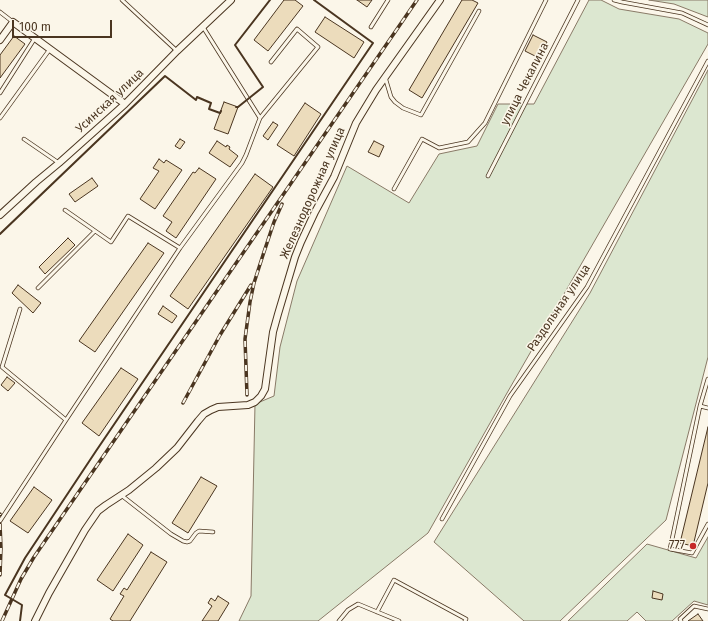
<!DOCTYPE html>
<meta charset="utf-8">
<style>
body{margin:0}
#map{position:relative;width:708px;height:621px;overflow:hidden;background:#fbf6e9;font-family:"Fira Sans",sans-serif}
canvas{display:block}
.scale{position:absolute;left:12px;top:20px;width:100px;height:18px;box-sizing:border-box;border:2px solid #4a3520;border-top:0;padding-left:5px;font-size:12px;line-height:14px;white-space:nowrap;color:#4a3520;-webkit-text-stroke:3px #fbf6e9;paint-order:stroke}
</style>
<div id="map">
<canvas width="708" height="621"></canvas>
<div class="scale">100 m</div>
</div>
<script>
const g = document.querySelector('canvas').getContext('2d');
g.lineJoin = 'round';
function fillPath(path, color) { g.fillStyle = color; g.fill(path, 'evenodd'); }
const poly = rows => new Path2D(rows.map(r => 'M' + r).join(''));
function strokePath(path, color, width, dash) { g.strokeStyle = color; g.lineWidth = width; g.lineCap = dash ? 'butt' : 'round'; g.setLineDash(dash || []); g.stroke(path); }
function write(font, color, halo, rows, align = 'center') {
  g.font = font + ' "Fira Sans",sans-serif'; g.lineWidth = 3; g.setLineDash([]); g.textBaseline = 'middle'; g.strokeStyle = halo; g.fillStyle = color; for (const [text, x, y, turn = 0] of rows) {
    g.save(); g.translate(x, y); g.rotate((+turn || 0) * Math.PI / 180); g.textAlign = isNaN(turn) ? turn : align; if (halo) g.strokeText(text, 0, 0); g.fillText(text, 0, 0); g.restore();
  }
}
const green = poly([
 [589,0,601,0,619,9,679,19,708,33,708,44,507,393,428,533,318,621,239,621,251,596,255,404,274,396,280,347,297,281,347,166,409,203,439,154,477,146,498,104,534,104,589,0],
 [649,0,708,0,708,17,674,4,649,0],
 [708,70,708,357,666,520,560,621,524,621,434,542,590,293,708,70],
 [708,537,708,605,694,601,672,621,646,621,637,612,627,621,568,621,647,544,696,558,708,537]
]);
fillPath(green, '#dce7d0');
strokePath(green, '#887966', 1);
const building = poly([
 [284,0,295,0,303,6,268,51,254,40,284,0],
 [357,0,372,0,367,7,357,0],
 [462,0,472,0,478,3,422,98,409,90,462,0],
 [325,17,364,42,354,58,315,32,325,17],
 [533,35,547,42,539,58,525,51,533,35],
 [14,36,25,44,0,78,0,55,14,36],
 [224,102,238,107,228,134,214,129,224,102],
 [305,103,321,114,294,156,277,145,305,103],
 [273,122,278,125,268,140,263,136,273,122],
 [180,139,185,142,180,149,175,146,180,139],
 [217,141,226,147,227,145,230,147,229,149,238,156,230,167,209,153,217,141],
 [374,141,384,146,379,157,368,152,374,141],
 [159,159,164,163,166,160,182,170,155,209,140,199,159,171,153,168,159,159],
 [199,168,216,179,176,238,166,231,172,222,163,216,193,172,195,173,199,168],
 [255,174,273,187,188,309,170,296,255,174],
 [92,178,98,186,75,202,69,194,92,178],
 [68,238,75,245,45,274,39,267,68,238],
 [148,243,164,253,95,352,79,341,148,243],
 [18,285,41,303,33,313,12,293,18,285],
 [163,306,177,316,172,323,158,314,163,306],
 [121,368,138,379,99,436,82,423,121,368],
 [7,377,15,383,8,391,1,385,7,377],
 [708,427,708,483,693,546,680,543,708,427],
 [201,477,217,486,188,533,172,523,201,477],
 [34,487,52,500,28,533,10,521,34,487],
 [128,534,143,545,113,591,97,580,128,534],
 [151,552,167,562,130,621,113,621,110,619,124,596,120,594,124,588,127,590,151,552],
 [653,591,663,594,662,600,652,598,653,591],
 [218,596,229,603,218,621,202,621,212,606,208,603,211,598,215,601,218,596],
 [698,614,703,621,688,621,698,614]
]);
fillPath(building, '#ecdcbc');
strokePath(building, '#4a3520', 1);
const service = poly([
 [122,0,177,51],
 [614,0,622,2,682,13,708,25],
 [0,12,13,22],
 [203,27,260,118],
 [371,27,388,0],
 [385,77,391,97,395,102,403,108,421,115,479,11],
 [0,93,35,38],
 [0,118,50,49],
 [24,139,59,163],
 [488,176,578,0],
 [394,189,422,139,439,148,468,142,485,123,546,0],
 [65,210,111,242,128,216,180,248],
 [38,288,95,231],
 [20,309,2,367,66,420],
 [708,379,700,406,708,408],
 [700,406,670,549,692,553,708,524],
 [121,495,171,534,183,541,187,542,190,541,196,533,199,531,213,532],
 [442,519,510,396,587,287,708,61],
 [0,521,66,420,180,248,242,163,246,155,260,118,318,47,297,29,271,62],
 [377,612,394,580,466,619,465,621],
 [339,621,348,610,358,604,399,621],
 [681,621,680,619,694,606,708,609]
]);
const minor = poly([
 [0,40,13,22,125,104],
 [0,215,36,182,59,163,125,104,177,51,231,0],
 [35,621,49,593,85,530,98,511,106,505,129,490,156,468,177,448,198,421,204,414,211,410,218,407,248,405,255,402,261,396,265,389,273,332,278,314,295,257,301,242,315,212,334,177,356,123,376,90,440,0]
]);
strokePath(service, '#4a3520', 4.5);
strokePath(minor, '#4a3520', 8);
strokePath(service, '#fbf6e9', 3);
strokePath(minor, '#fbf6e9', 6);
const rail = poly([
 [247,395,245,339,250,302,254,283,263,255,274,222,282,204],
 [183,403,220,335,251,285],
 [0,515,0,514],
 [0,524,1,548,0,575],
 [2,621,21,579,34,557,417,0]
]);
strokePath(rail, '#4a3520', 3.5);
strokePath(rail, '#fbf6e9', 2, [6]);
strokePath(poly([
 [236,107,238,107,263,87,235,45,270,0],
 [0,234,165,76,196,100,197,97,211,103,209,109,220,113,221,111],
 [20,621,22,605,5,595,25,558,96,451,373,43,314,0]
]), '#4a3520', 2);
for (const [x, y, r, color] of [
 [693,546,4,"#c62828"]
]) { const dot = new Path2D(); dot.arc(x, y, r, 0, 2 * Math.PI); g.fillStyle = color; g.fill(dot); strokePath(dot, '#fbf6e9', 1.5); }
write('12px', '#4a3520', '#fbf6e9', [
 ["улица Чекалина",525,84,-63],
 ["Усинская улица",110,101,-43],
 ["Железнодорожная улица",313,193,-66],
 ["Раздольная улица",559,308,-56]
]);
write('12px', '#4a3520', '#fbf6e9', [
 ["777",685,546]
], 'right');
</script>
